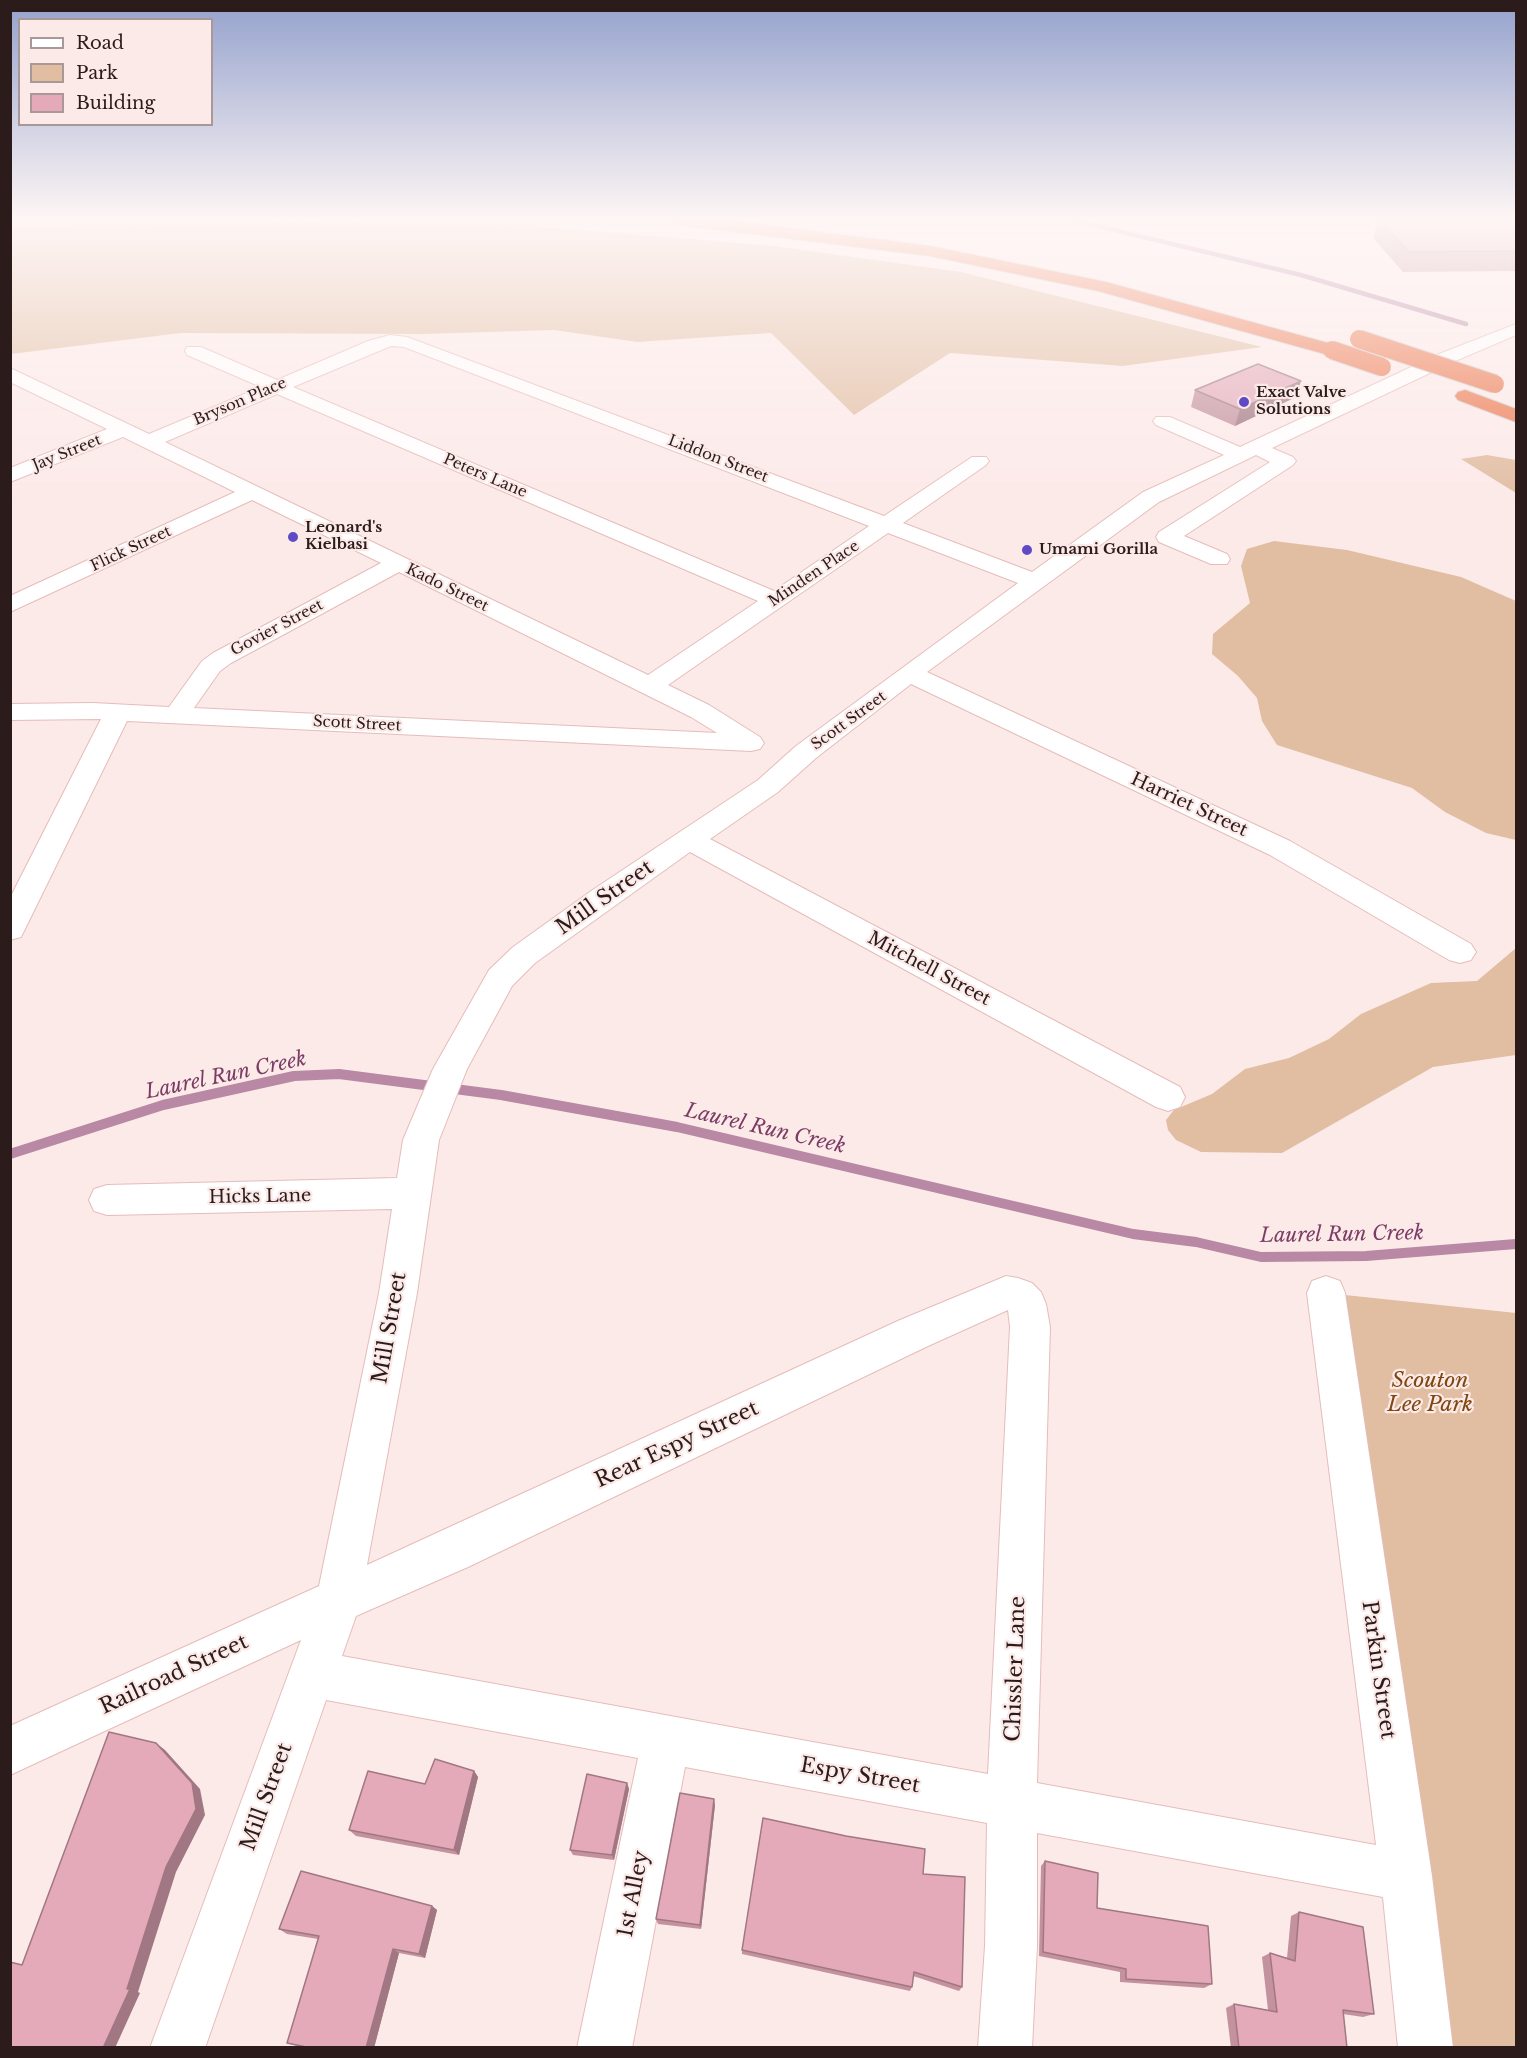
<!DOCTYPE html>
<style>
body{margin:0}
#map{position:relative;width:1527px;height:2058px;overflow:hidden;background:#fceae9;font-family:"Libre Baskerville",serif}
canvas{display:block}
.frame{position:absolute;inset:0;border:12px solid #2b1c1b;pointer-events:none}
.legend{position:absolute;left:18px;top:18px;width:195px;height:108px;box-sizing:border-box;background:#fceae9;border:2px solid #a89897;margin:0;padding:8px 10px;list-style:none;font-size:18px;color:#2b1c1b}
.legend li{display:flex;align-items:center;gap:12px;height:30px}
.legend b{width:30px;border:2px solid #a89897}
</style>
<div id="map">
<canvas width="1527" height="2058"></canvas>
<div class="frame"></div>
<ul class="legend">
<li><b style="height:8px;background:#fff"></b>Road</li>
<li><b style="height:16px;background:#e1bda2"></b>Park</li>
<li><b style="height:16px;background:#e4aab9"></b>Building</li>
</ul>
</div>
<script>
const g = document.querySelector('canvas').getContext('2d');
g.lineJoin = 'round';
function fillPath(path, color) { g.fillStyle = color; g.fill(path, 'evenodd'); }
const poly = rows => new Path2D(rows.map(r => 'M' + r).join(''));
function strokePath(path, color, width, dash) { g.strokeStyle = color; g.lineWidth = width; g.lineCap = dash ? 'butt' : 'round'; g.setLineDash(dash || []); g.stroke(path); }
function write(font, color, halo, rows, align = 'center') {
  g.font = font + ' "Libre Baskerville",serif'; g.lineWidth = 4.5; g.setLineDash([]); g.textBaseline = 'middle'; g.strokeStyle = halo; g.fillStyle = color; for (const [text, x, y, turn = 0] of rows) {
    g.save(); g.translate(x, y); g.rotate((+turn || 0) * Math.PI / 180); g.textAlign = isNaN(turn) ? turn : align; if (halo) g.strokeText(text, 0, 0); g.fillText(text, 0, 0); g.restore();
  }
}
fillPath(poly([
 [312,222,520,225,774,246,961,272,1262,347,1123,366,950,353,854,415,771,333,637,342,554,330,423,334,181,333,11,354,11,227],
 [1487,455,1516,460,1516,493,1461,459],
 [1274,541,1347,550,1461,577,1516,601,1516,840,1486,833,1445,812,1412,788,1277,745,1262,721,1257,698,1238,676,1212,654,1213,634,1250,603,1241,566,1247,549],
 [1516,948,1516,1055,1433,1067,1282,1153,1201,1152,1176,1140,1168,1130,1166,1120,1174,1110,1212,1094,1245,1069,1289,1058,1329,1039,1361,1014,1431,983,1477,981],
 [1326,1293,1516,1313,1516,2047,1443,2047]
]), '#e1bda2');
strokePath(poly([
 [1073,220,1301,275,1466,324]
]), '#b888a5', 4.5);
strokePath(poly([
 [10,1154,163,1105,294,1076,339,1074,501,1095,677,1127,1133,1234,1196,1242,1261,1257,1366,1256,1516,1244]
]), '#b888a5', 10);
const minor = poly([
 [1516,324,1516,335,1453,362,1272,448,1293,457,1296,461,1293,465,1184,536,1227,554,1230,559,1227,564,1211,564,1159,542,1156,537,1159,532,1270,462,1256,455,1159,502,927,672,1290,841,1471,944,1476,952,1471,960,1460,963,1449,960,1270,855,911,684,816,758,778,792,710,839,1180,1087,1185,1097,1180,1107,1168,1111,1156,1107,690,852,535,963,512,986,467,1069,439,1140,417,1293,367,1565,900,1320,1006,1276,1018,1278,1032,1283,1041,1292,1046,1304,1050,1327,1037,1783,1376,1845,1307,1293,1312,1281,1326,1276,1340,1281,1345,1293,1432,1876,1453,2048,1398,2048,1383,1897,1037,1833,1037,1946,1032,2048,978,2048,985,1946,987,1823,685,1767,632,2048,577,2048,638,1758,326,1700,205,2048,150,2048,301,1640,10,1775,10,1726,319,1586,379,1293,392,1209,107,1215,94,1211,89,1200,94,1189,107,1185,397,1178,403,1140,433,1069,489,970,513,947,594,889,758,780,796,746,1018,583,888,533,668,685,709,705,760,737,764,743,760,749,751,751,127,721,25,929,21,937,10,940,10,898,101,719,10,720,10,704,93,703,169,707,202,661,213,653,381,563,252,500,10,612,10,596,235,492,123,437,10,482,10,468,107,429,10,382,10,368,149,434,261,387,187,355,185,351,187,347,201,347,277,380,368,341,390,335,407,337,884,516,972,457,986,457,989,461,986,465,903,523,1032,572,1143,492,1224,455,1156,425,1153,421,1156,417,1170,417,1240,447,1439,354,1516,324],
 [391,346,404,347,869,526,774,591,293,387,391,346],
 [277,394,758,601,648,675,165,442,277,394],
 [399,572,691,717,717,733,194,708,220,671,231,663,399,572],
 [1008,1310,1010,1327,988,1774,342,1656,356,1616,468,1567,928,1346,1008,1310]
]);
const highway = poly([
 [671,220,726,220,930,246,1106,282,1339,346,1341,350,1332,356,1098,291,930,256,679,225,671,220],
 [1465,390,1516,409,1516,422,1458,400,1455,396,1458,392,1465,390]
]);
strokePath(minor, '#e5bcba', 2);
strokePath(highway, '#d0cdcd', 2);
fillPath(minor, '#fff');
fillPath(highway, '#ec7950');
const highwayBridge = poly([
 [1359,339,1495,384],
 [1332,350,1382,367]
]);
strokePath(highwayBridge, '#d0cdcd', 20, []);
strokePath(highwayBridge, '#ec7950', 18);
fillPath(poly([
 [1378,220,1516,220,1516,271,1403,272,1373,238],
 [1195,390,1296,397,1235,426,1191,407],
 [474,1771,478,1777,459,1855,356,1836,349,1830],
 [627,1783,629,1789,614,1860,573,1855,570,1850],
 [715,1805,701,1929,658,1924,656,1919],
 [846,1836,923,1874,962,1987,959,1991,913,1976,912,1987,910,1991,742,1954,742,1950],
 [1045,1861,1097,1908,1212,1984,1204,1988,1120,1982,1120,1972,1039,1956,1041,1866],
 [432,1906,437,1910,425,1958,399,1953,374,2048,304,2048,287,2043,318,1939,287,1934,279,1929],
 [1299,1912,1374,2014,1363,2017,1343,2014,1347,2048,1231,2048,1226,2008,1234,2004,1268,2010,1262,1957,1270,1953,1287,1958,1291,1916]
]), '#c4929f');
fillPath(poly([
 [1301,381,1296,397,1235,426,1240,409],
 [156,1743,165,1750,200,1789,205,1815,176,1872,138,1992,140,1993,115,2048,103,2048],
 [474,1771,478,1777,459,1855,454,1850],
 [627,1783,629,1789,614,1860,612,1855],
 [714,1799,715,1805,701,1929,700,1925],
 [432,1906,437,1910,425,1958,419,1954],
 [393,1949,399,1953,374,2048,366,2048]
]), '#a07782');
const building = poly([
 [1380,220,1516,220,1516,251,1409,252,1380,220],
 [1258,364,1301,381,1240,409,1195,390,1258,364],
 [109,1732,156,1743,192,1783,196,1809,166,1867,127,1989,130,1989,103,2048,10,2048,10,1962,22,1965,109,1732],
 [435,1759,474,1771,454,1850,349,1830,368,1771,425,1784,435,1759],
 [587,1774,627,1783,612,1855,570,1850,587,1774],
 [680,1793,714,1799,700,1925,656,1919,680,1793],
 [763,1818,846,1836,925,1849,923,1874,965,1877,962,1987,914,1972,912,1987,742,1950,763,1818],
 [1045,1861,1098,1873,1097,1908,1208,1926,1212,1984,1126,1979,1126,1969,1043,1952,1045,1861],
 [301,1871,432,1906,419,1954,393,1949,366,2048,311,2048,287,2043,319,1936,279,1929,301,1871],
 [1299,1912,1363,1927,1374,2014,1343,2010,1347,2048,1239,2048,1234,2004,1277,2012,1270,1953,1295,1961,1299,1912]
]);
fillPath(building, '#e4aab9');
strokePath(building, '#a07782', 1.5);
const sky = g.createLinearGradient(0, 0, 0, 508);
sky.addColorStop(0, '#95a2cd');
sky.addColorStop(0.43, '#fef6f5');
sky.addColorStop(1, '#fef6f500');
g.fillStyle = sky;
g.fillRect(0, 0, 1527, 508);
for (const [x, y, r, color] of [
 [1244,402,6,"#5e4ac3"],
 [293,537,6,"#5e4ac3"],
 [1027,550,6,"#5e4ac3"]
]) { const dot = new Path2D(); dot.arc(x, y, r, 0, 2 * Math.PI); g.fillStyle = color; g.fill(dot); strokePath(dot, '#fceae9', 2); }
write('bold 15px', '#2b1c1b', '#fceae9', [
 ["Exact Valve",1256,393],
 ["Solutions",1256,410],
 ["Leonard's",305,528],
 ["Kielbasi",305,545],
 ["Umami Gorilla",1039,550]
], 'left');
write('15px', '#2b1c1b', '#fceae9', [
 ["Bryson Place",240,402,-23],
 ["Jay Street",67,453,-22],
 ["Liddon Street",718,459,21],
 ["Peters Lane",485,476,23],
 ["Flick Street",131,549,-25],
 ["Minden Place",814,574,-34],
 ["Kado Street",447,588,26],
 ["Govier Street",277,628,-28],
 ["Scott Street",849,721,-36],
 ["Scott Street",357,724,3]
]);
write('18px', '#2b1c1b', '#fceae9', [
 ["Harriet Street",1189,805,25],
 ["Mitchell Street",929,969,28],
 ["Hicks Lane",260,1197,-1]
]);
write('italic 20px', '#7b3d65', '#fceae9', [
 ["Laurel Run Creek",226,1076,-12],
 ["Laurel Run Creek",765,1129,13],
 ["Laurel Run Creek",1342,1235,-1]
]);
write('21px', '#2b1c1b', '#fceae9', [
 ["Mill Street",605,898,-35],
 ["Mill Street",390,1328,-80],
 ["Rear Espy Street",677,1445,-25],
 ["Chissler Lane",1016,1669,-88],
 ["Parkin Street",1378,1670,82],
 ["Railroad Street",174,1675,-25],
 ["Espy Street",860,1776,10],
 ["Mill Street",267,1797,-70],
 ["1st Alley",634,1894,-79]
]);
write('italic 21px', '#7f470f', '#fceae9', [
 ["Scouton",1430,1381],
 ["Lee Park",1430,1405]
]);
</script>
